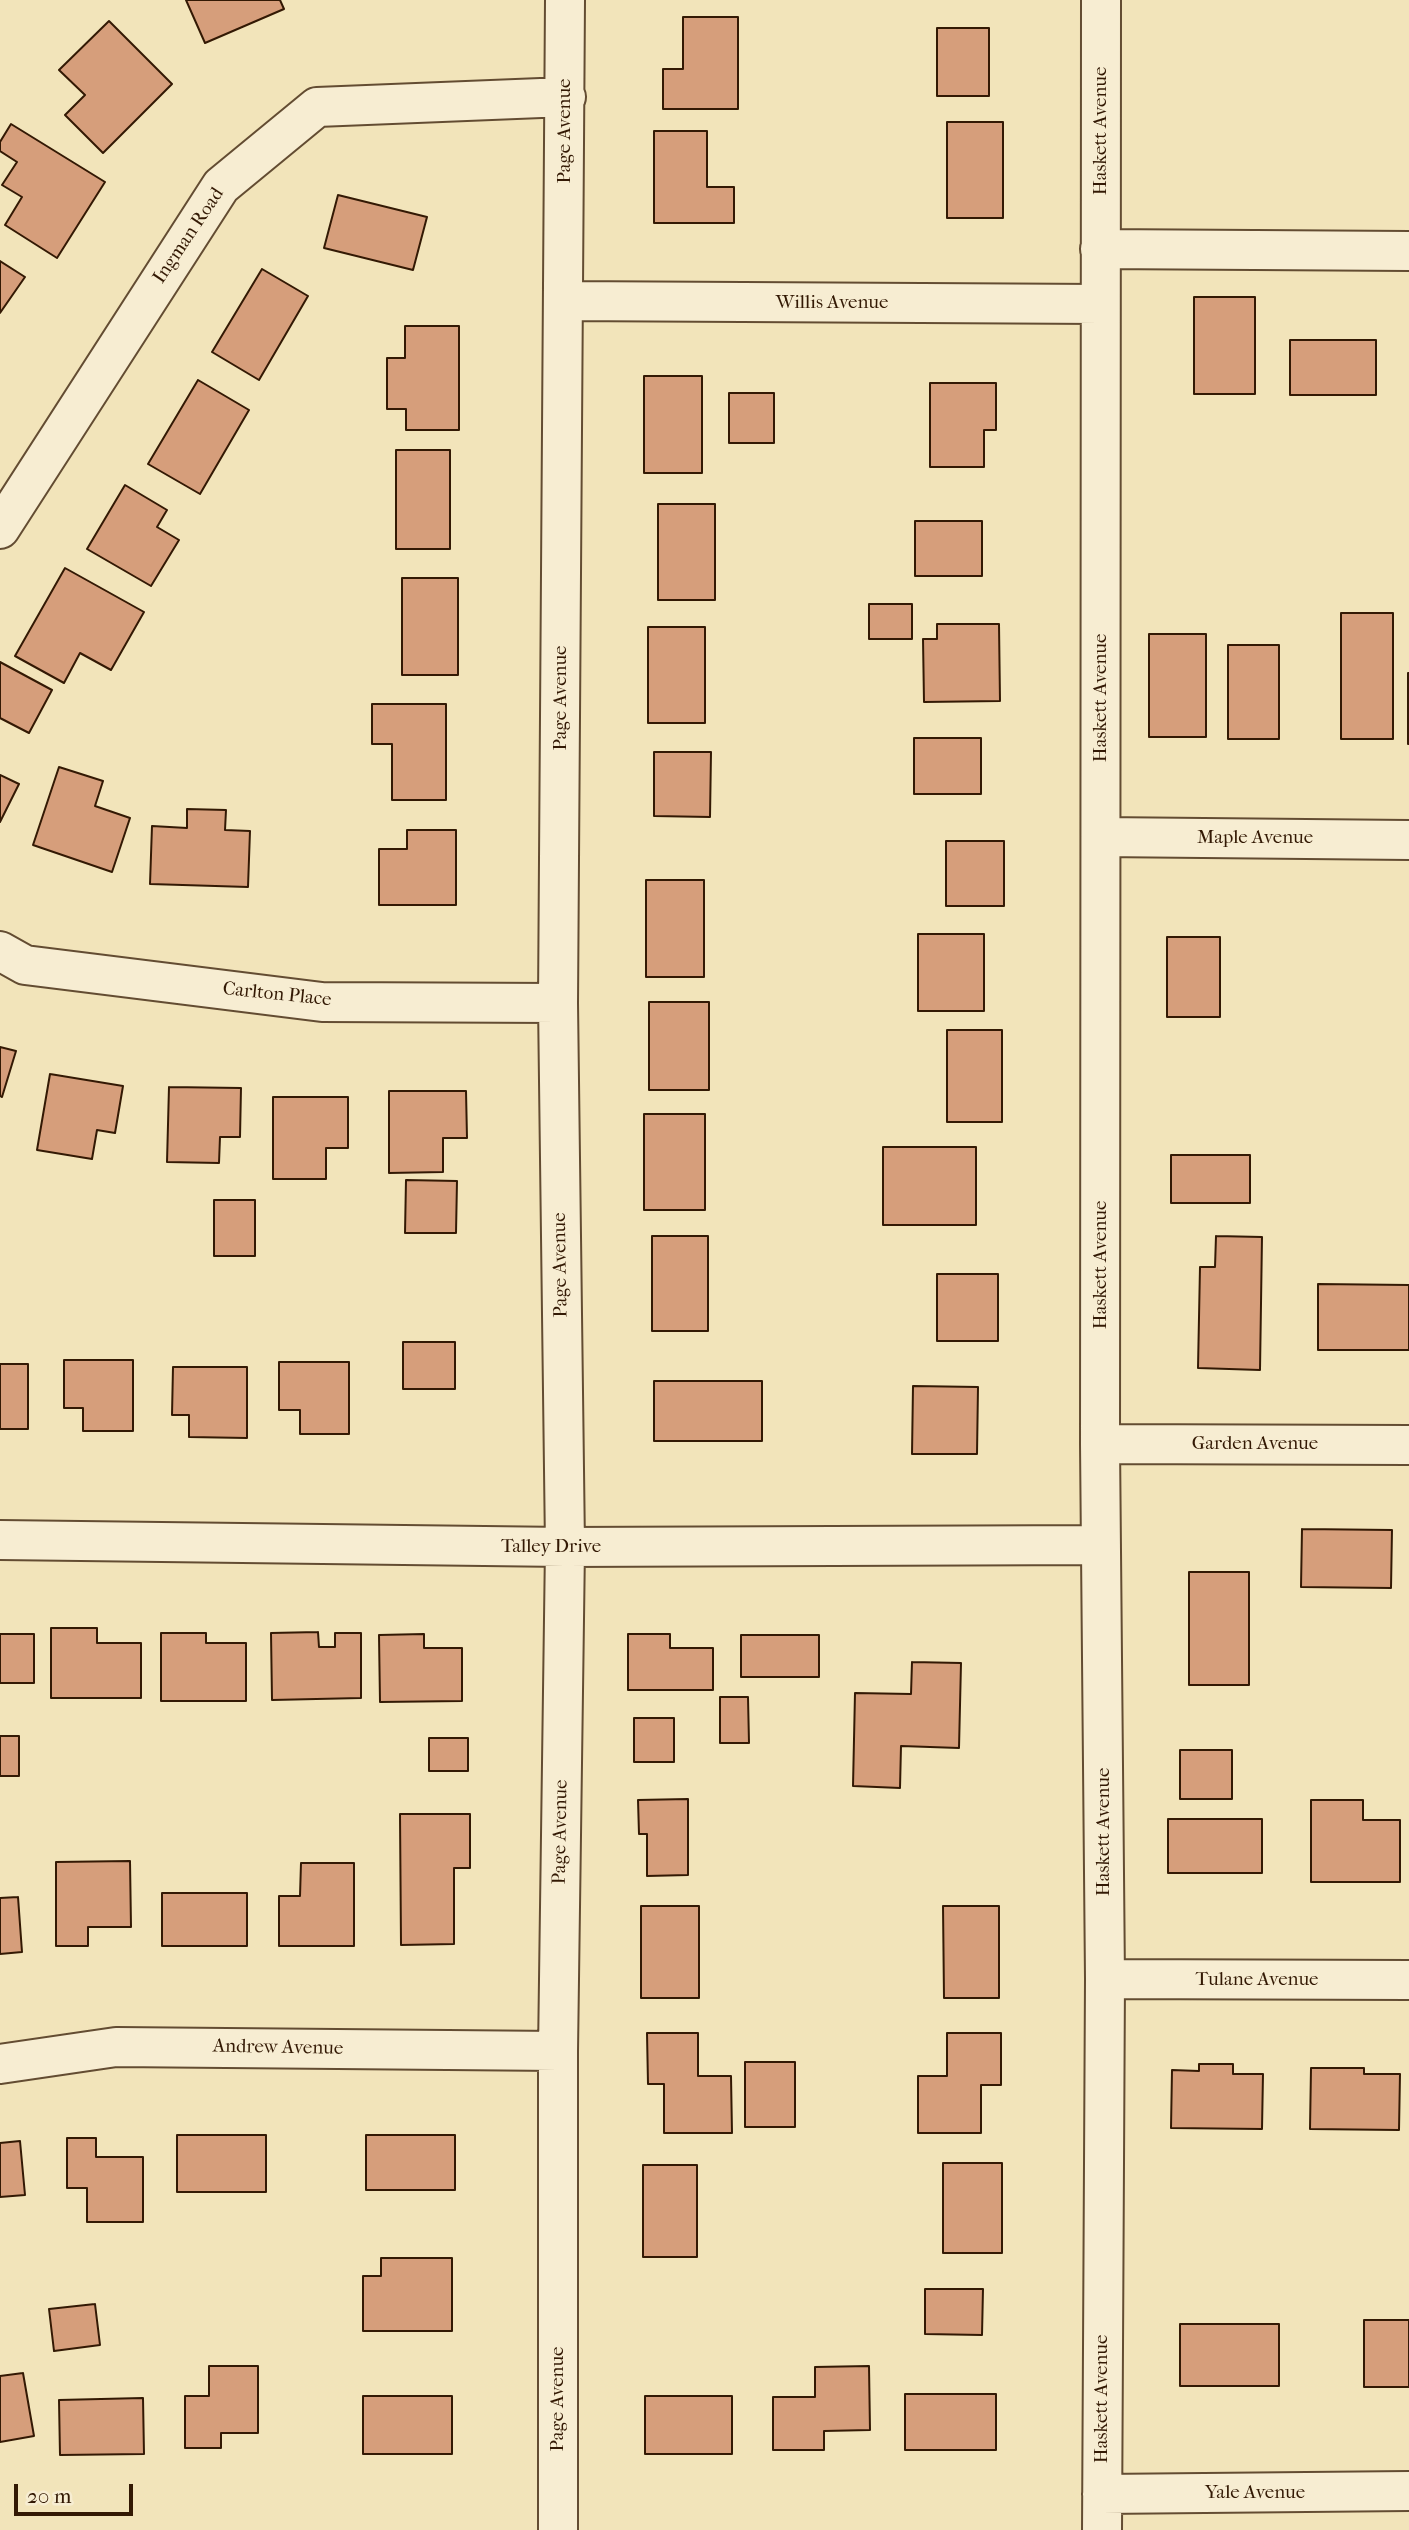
<!DOCTYPE html>
<style>
body{margin:0}
#map{position:relative;width:1409px;height:2530px;overflow:hidden;background:#f2e4ba;font-family:"IM FELL French Canon",serif}
canvas{display:block}
.scale{position:absolute;left:14px;top:2484px;width:119px;height:32px;box-sizing:border-box;border:4px solid #331904;border-top:0;padding-left:9px;font-size:21px;line-height:24px;white-space:nowrap;color:#331904;-webkit-text-stroke:5px #f7edd2;paint-order:stroke}
</style>
<div id="map">
<canvas width="1409" height="2530"></canvas>
<div class="scale">20 m</div>
</div>
<script>
const g = document.querySelector('canvas').getContext('2d');
g.lineJoin = 'round';
function fillPath(path, color) { g.fillStyle = color; g.fill(path, 'evenodd'); }
const poly = rows => new Path2D(rows.map(r => 'M' + r).join(''));
function strokePath(path, color, width, dash) { g.strokeStyle = color; g.lineWidth = width; g.lineCap = dash ? 'butt' : 'round'; g.setLineDash(dash || []); g.stroke(path); }
function write(font, color, halo, rows, align = 'center') {
  g.font = font + ' "IM FELL French Canon",serif'; g.lineWidth = 6; g.setLineDash([]); g.textBaseline = 'middle'; g.strokeStyle = halo; g.fillStyle = color; for (const [text, x, y, turn = 0] of rows) {
    g.save(); g.translate(x, y); g.rotate((+turn || 0) * Math.PI / 180); g.textAlign = isNaN(turn) ? turn : align; if (halo) g.strokeText(text, 0, 0); g.fillText(text, 0, 0); g.restore();
  }
}
const building = poly([
 [186,0,280,0,284,9,205,43,186,0],
 [683,17,738,17,738,109,663,109,663,69,683,69,683,17],
 [109,21,172,84,103,153,65,115,85,95,59,70,109,21],
 [937,28,989,28,989,96,937,96,937,28],
 [947,122,1003,122,1003,218,947,218,947,122],
 [11,124,105,182,57,258,5,225,22,197,2,185,17,162,0,151,0,142,11,124],
 [654,131,707,131,707,187,734,187,734,223,654,223,654,131],
 [338,195,427,217,413,270,324,248,338,195],
 [0,261,25,277,0,313,0,261],
 [262,269,308,296,259,380,212,352,262,269],
 [1194,297,1255,297,1255,394,1194,394,1194,297],
 [405,326,459,326,459,430,406,430,406,409,387,409,387,358,405,358,405,326],
 [1290,340,1376,340,1376,395,1290,395,1290,340],
 [644,376,702,376,702,473,644,473,644,376],
 [198,380,249,410,200,494,148,464,198,380],
 [930,383,996,383,996,430,984,430,984,467,930,467,930,383],
 [729,393,774,393,774,443,729,443,729,393],
 [396,450,450,450,450,549,396,549,396,450],
 [125,485,167,510,157,527,179,540,151,586,87,549,125,485],
 [658,504,715,504,715,600,658,600,658,504],
 [915,521,982,521,982,576,915,576,915,521],
 [65,568,144,612,111,670,80,653,64,683,15,656,65,568],
 [402,578,458,578,458,675,402,675,402,578],
 [869,604,912,604,912,639,869,639,869,604],
 [1341,613,1393,613,1393,739,1341,739,1341,613],
 [937,624,999,624,1000,701,924,702,923,639,937,639,937,624],
 [648,627,705,627,705,723,648,723,648,627],
 [1149,634,1206,634,1206,737,1149,737,1149,634],
 [1228,645,1279,645,1279,739,1228,739,1228,645],
 [0,662,52,690,29,733,0,718,0,662],
 [1408,673,1409,673,1409,744,1408,744,1408,673],
 [372,704,446,704,446,800,392,800,392,744,372,744,372,704],
 [914,738,981,738,981,794,914,794,914,738],
 [654,752,711,752,710,817,654,816,654,752],
 [59,767,103,781,95,806,130,818,112,872,33,845,59,767],
 [0,775,19,784,0,822,0,775],
 [187,809,226,810,225,830,250,831,248,887,150,884,152,826,187,828,187,809],
 [407,830,456,830,456,905,379,905,379,849,407,849,407,830],
 [946,841,1004,841,1004,906,946,906,946,841],
 [646,880,704,880,704,977,646,977,646,880],
 [918,934,984,934,984,1011,918,1011,918,934],
 [1167,937,1220,937,1220,1017,1167,1017,1167,937],
 [649,1002,709,1002,709,1090,649,1090,649,1002],
 [947,1030,1002,1030,1002,1122,947,1122,947,1030],
 [0,1047,16,1051,2,1097,0,1096,0,1047],
 [50,1074,123,1086,115,1133,97,1130,92,1159,37,1150,50,1074],
 [169,1087,241,1088,240,1137,220,1137,219,1163,167,1162,169,1087],
 [389,1091,466,1091,467,1138,443,1138,443,1172,389,1173,389,1091],
 [273,1097,348,1097,348,1148,326,1148,326,1179,273,1179,273,1097],
 [644,1114,705,1114,705,1210,644,1210,644,1114],
 [883,1147,976,1147,976,1225,883,1225,883,1147],
 [1171,1155,1250,1155,1250,1203,1171,1203,1171,1155],
 [406,1180,457,1181,456,1233,405,1233,406,1180],
 [214,1200,255,1200,255,1256,214,1256,214,1200],
 [652,1236,708,1236,708,1331,652,1331,652,1236],
 [1216,1236,1262,1237,1260,1370,1198,1368,1200,1267,1215,1267,1216,1236],
 [937,1274,998,1274,998,1341,937,1341,937,1274],
 [1318,1284,1409,1285,1409,1350,1318,1350,1318,1284],
 [403,1342,455,1342,455,1389,403,1389,403,1342],
 [64,1360,133,1360,133,1431,83,1431,83,1408,64,1408,64,1360],
 [279,1362,349,1362,349,1434,300,1434,300,1410,279,1410,279,1362],
 [0,1364,28,1364,28,1429,0,1429,0,1364],
 [173,1367,247,1367,247,1438,189,1437,189,1415,172,1415,173,1367],
 [654,1381,762,1381,762,1441,654,1441,654,1381],
 [913,1386,978,1387,977,1454,912,1454,913,1386],
 [1302,1529,1392,1530,1391,1588,1301,1587,1302,1529],
 [1189,1572,1249,1572,1249,1685,1189,1685,1189,1572],
 [51,1628,97,1628,97,1643,141,1643,141,1698,51,1698,51,1628],
 [318,1632,319,1647,335,1647,335,1633,361,1633,361,1698,272,1700,271,1633,318,1632],
 [161,1633,206,1633,206,1643,246,1643,246,1701,161,1701,161,1633],
 [0,1634,34,1634,34,1683,0,1683,0,1634],
 [424,1634,424,1648,462,1648,462,1701,380,1702,379,1635,424,1634],
 [628,1634,670,1634,670,1648,713,1648,713,1690,628,1690,628,1634],
 [741,1635,819,1635,819,1677,741,1677,741,1635],
 [912,1662,961,1663,959,1748,901,1746,900,1788,853,1786,855,1693,911,1694,912,1662],
 [720,1697,748,1697,749,1743,720,1743,720,1697],
 [634,1718,674,1718,674,1762,634,1762,634,1718],
 [0,1736,19,1736,19,1776,0,1776,0,1736],
 [429,1738,468,1738,468,1771,429,1771,429,1738],
 [1180,1750,1232,1750,1232,1799,1180,1799,1180,1750],
 [688,1799,688,1875,647,1876,647,1834,639,1834,638,1800,688,1799],
 [1311,1800,1363,1800,1363,1820,1400,1820,1400,1882,1311,1882,1311,1800],
 [400,1814,470,1814,470,1868,454,1868,454,1944,401,1945,400,1814],
 [1168,1819,1262,1819,1262,1873,1168,1873,1168,1819],
 [130,1861,131,1927,88,1927,88,1946,56,1946,56,1862,130,1861],
 [301,1863,354,1863,354,1946,279,1946,279,1896,300,1896,301,1863],
 [162,1893,247,1893,247,1946,162,1946,162,1893],
 [18,1897,22,1952,0,1954,0,1898,18,1897],
 [641,1906,699,1906,699,1998,641,1998,641,1906],
 [943,1906,999,1906,999,1998,944,1998,943,1906],
 [647,2033,698,2033,698,2076,731,2076,732,2133,664,2133,664,2084,648,2084,647,2033],
 [947,2033,1001,2033,1001,2085,981,2085,981,2133,918,2133,918,2076,947,2076,947,2033],
 [745,2062,795,2062,795,2127,745,2127,745,2062],
 [1199,2064,1233,2064,1233,2074,1263,2074,1262,2129,1171,2128,1172,2070,1199,2071,1199,2064],
 [1311,2068,1364,2068,1364,2074,1400,2074,1399,2130,1310,2129,1311,2068],
 [177,2135,266,2135,266,2192,177,2192,177,2135],
 [366,2135,455,2135,455,2190,366,2190,366,2135],
 [67,2138,96,2138,96,2157,143,2157,143,2222,87,2222,87,2188,67,2188,67,2138],
 [20,2141,25,2195,0,2197,0,2143,20,2141],
 [943,2163,1002,2163,1002,2253,943,2253,943,2163],
 [643,2165,697,2165,697,2257,643,2257,643,2165],
 [381,2258,452,2258,452,2331,363,2331,363,2276,381,2276,381,2258],
 [925,2289,983,2289,982,2335,925,2334,925,2289],
 [95,2304,100,2345,54,2351,49,2309,95,2304],
 [1364,2320,1409,2320,1409,2387,1364,2387,1364,2320],
 [1180,2324,1279,2324,1279,2386,1180,2386,1180,2324],
 [209,2366,258,2366,258,2433,221,2433,221,2448,185,2448,185,2396,209,2396,209,2366],
 [869,2366,870,2430,824,2431,824,2450,773,2450,773,2397,815,2397,815,2367,869,2366],
 [23,2373,34,2436,0,2442,0,2376,23,2373],
 [905,2394,996,2394,996,2450,905,2450,905,2394],
 [363,2396,452,2396,452,2454,363,2454,363,2396],
 [645,2396,732,2396,732,2454,645,2454,645,2396],
 [143,2398,144,2454,60,2455,59,2400,143,2398]
]);
fillPath(building, '#d69e7b');
strokePath(building, '#331904', 2);
const minor = poly([
 [1101,0,1100,1444,1105,1979,1102,2530],
 [1100,249,1409,251],
 [564,301,1100,304],
 [0,529,221,186,317,107,566,97],
 [1101,837,1409,840],
 [0,951,25,965,322,1002,558,1003],
 [1100,1444,1409,1445],
 [0,1540,565,1547,1101,1545],
 [1105,1979,1409,1980],
 [0,2064,116,2047,558,2051],
 [1102,2494,1409,2491],
 [558,2530,558,2051,565,1547,558,1003,565,0]
]);
strokePath(minor, '#634c32', 42);
strokePath(minor, '#f7edd2', 38);
write('19px', '#331904', '#f7edd2', [
 ["Page Avenue",565,131,-90],
 ["Haskett Avenue",1101,131,-90],
 ["Ingman Road",189,236,-56],
 ["Willis Avenue",832,303],
 ["Page Avenue",561,698,-90],
 ["Haskett Avenue",1101,698,-90],
 ["Maple Avenue",1255,838],
 ["Carlton Place",277,995,6],
 ["Page Avenue",561,1265,-91],
 ["Haskett Avenue",1101,1265,-90],
 ["Garden Avenue",1255,1444],
 ["Talley Drive",551,1547],
 ["Page Avenue",561,1832,-89],
 ["Haskett Avenue",1104,1832,-90],
 ["Tulane Avenue",1257,1980],
 ["Andrew Avenue",278,2048,1],
 ["Page Avenue",558,2399,-90],
 ["Haskett Avenue",1102,2399,-90],
 ["Yale Avenue",1255,2493]
]);
</script>
